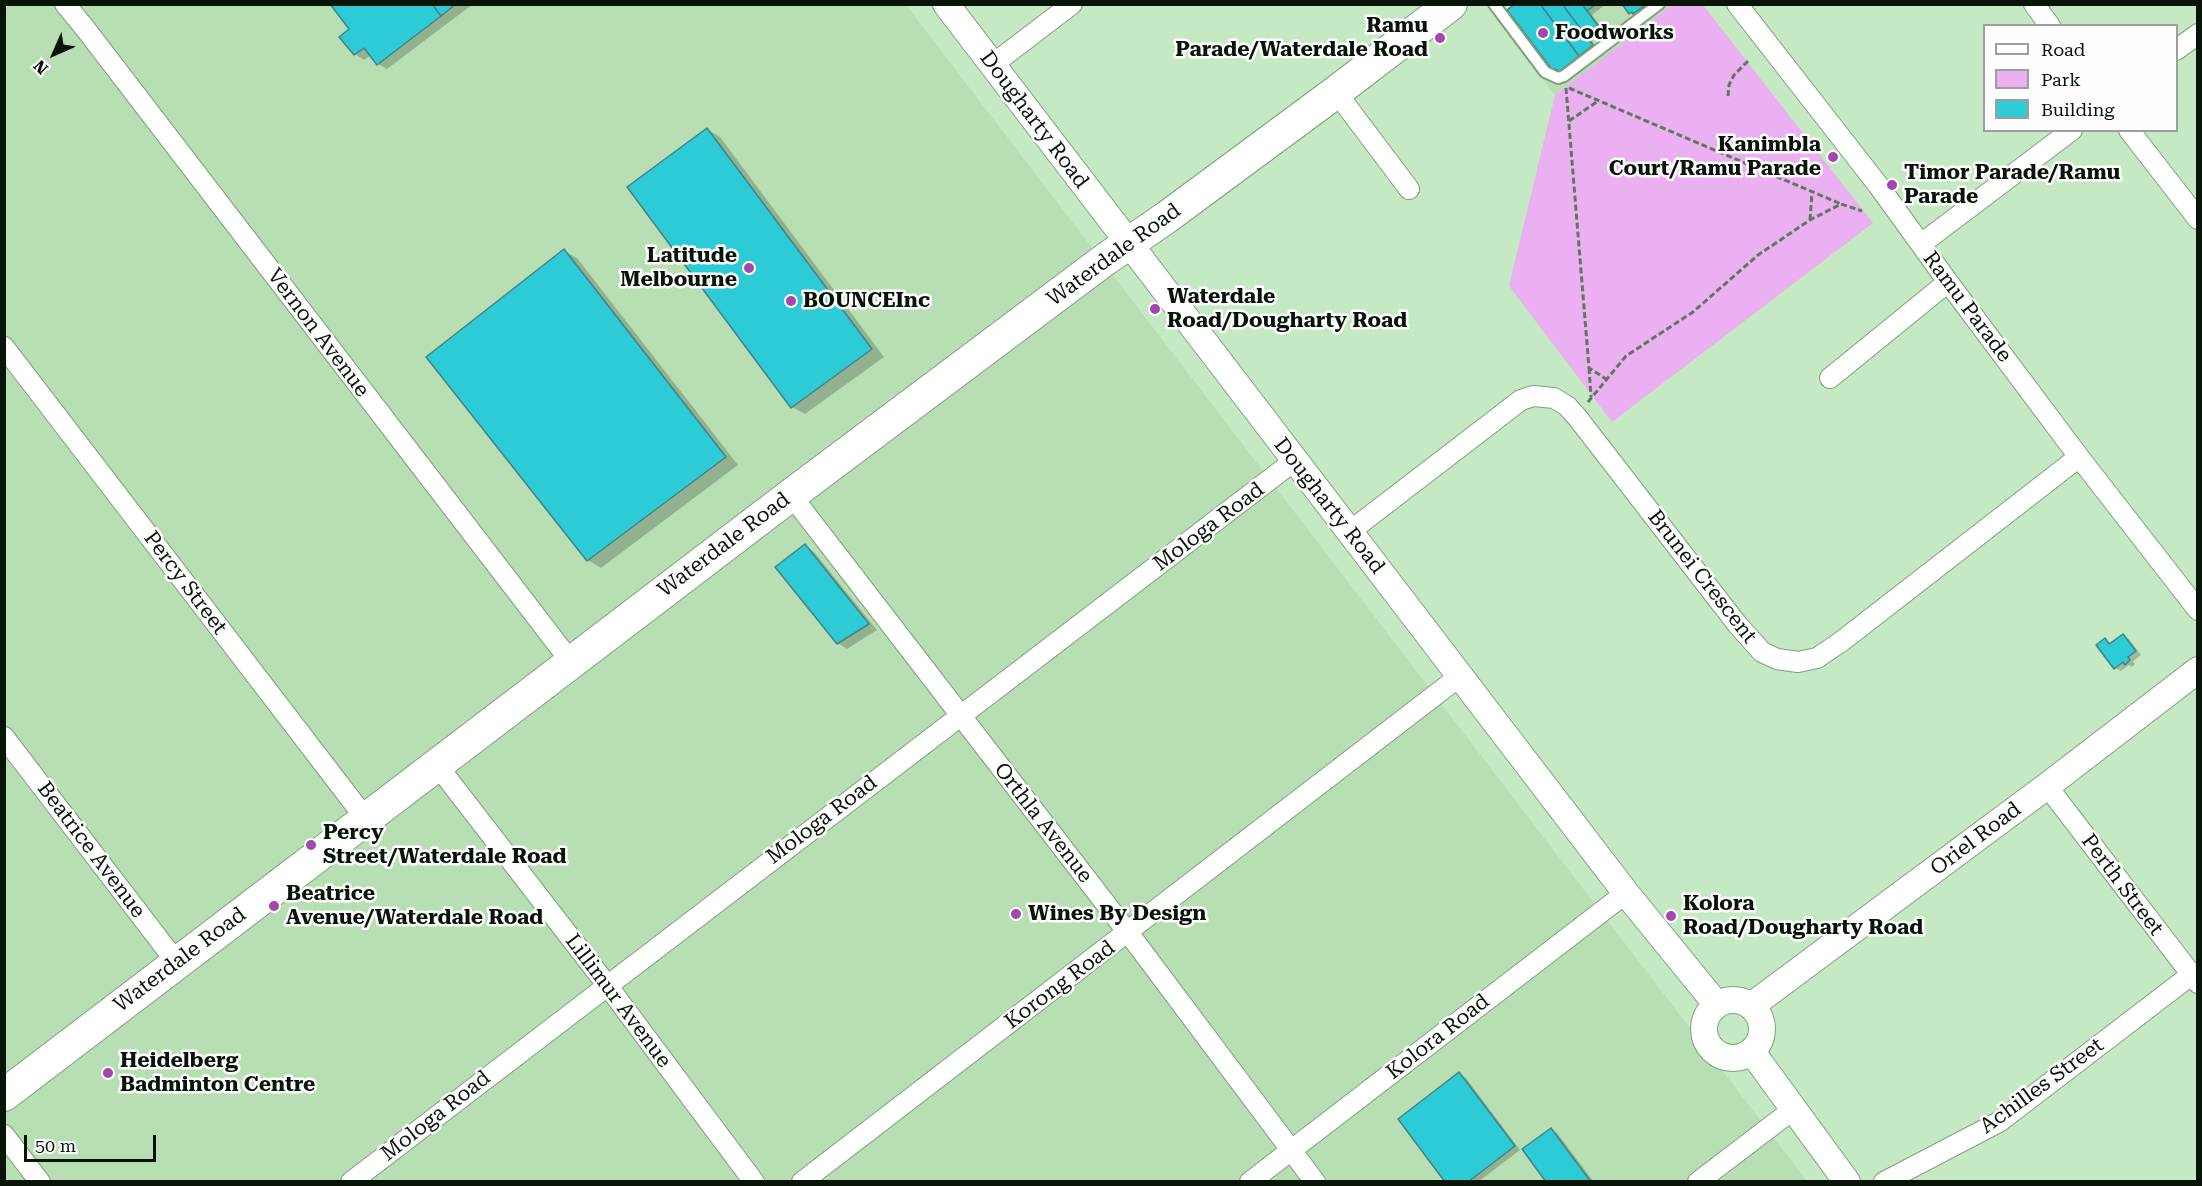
<!DOCTYPE html>
<style>
body{margin:0}
#map{position:relative;width:2202px;height:1186px;overflow:hidden;background:#c5e9c2;font-family:"Roboto Serif",serif}
canvas{display:block}
.frame{position:absolute;inset:0;border:6px solid #081407;pointer-events:none}
.legend{position:absolute;left:1983px;top:24px;width:195px;height:108px;box-sizing:border-box;background:#fefefe;border:2px solid #9ca09b;margin:0;padding:8px 10px;list-style:none;font-size:18px;color:#081407}
.legend li{display:flex;align-items:center;gap:12px;height:30px}
.legend b{width:30px;border:2px solid #9ca09b}
.north{position:absolute;left:24px;top:24px;width:60px;height:60px;-webkit-text-stroke:4px #fefefe;paint-order:stroke;rotate:225deg;font-size:16px;font-weight:700;line-height:24px;text-align:center;color:#081407}
.north::after{content:'';display:block;margin:auto;width:21px;height:27px;background:#081407;clip-path:polygon(50% 0,100% 100%,50% 72%,0 100%)}
.scale{position:absolute;left:24px;top:1135px;width:132px;height:27px;box-sizing:border-box;border:3px solid #081407;border-top:0;padding-left:8px;font-size:18px;line-height:21px;white-space:nowrap;color:#081407;-webkit-text-stroke:4px #fefefe;paint-order:stroke}
</style>
<div id="map">
<canvas width="2202" height="1186"></canvas>
<div class="frame"></div>
<ul class="legend">
<li><b style="height:8px;background:#fff"></b>Road</li>
<li><b style="height:16px;background:#eab0f1"></b>Park</li>
<li><b style="height:16px;background:#2dcbd6"></b>Building</li>
</ul>
<div class="north">N</div>
<div class="scale">50 m</div>
</div>
<script>
const g = document.querySelector('canvas').getContext('2d');
g.lineJoin = 'round';
function fillPath(path, color) { g.fillStyle = color; g.fill(path, 'evenodd'); }
const poly = rows => new Path2D(rows.map(r => 'M' + r).join(''));
function strokePath(path, color, width, dash) { g.strokeStyle = color; g.lineWidth = width; g.lineCap = dash ? 'butt' : 'round'; g.setLineDash(dash || []); g.stroke(path); }
function write(font, color, halo, rows, align = 'center') {
  g.font = font + ' "Roboto Serif",serif'; g.lineWidth = 5; g.setLineDash([]); g.textBaseline = 'middle'; g.strokeStyle = halo; g.fillStyle = color; for (const [text, x, y, turn = 0] of rows) {
    g.save(); g.translate(x, y); g.rotate((+turn || 0) * Math.PI / 180); g.textAlign = isNaN(turn) ? turn : align; if (halo) g.strokeText(text, 0, 0); g.fillText(text, 0, 0); g.restore();
  }
}
fillPath(poly([
 [5,4,906,5,1807,1181,5,1182],
 [1515,5,1672,5,1555,95,1496,19]
]), '#b7dfb3');
fillPath(poly([
 [1672,5,1703,5,1873,223,1612,422,1509,286,1555,95]
]), '#eab0f1');
fillPath(poly([
 [332,4,473,4,387,69,378,64,371,55,364,60,355,54,351,29],
 [1518,4,1606,4,1592,15,1604,31,1592,41,1598,49,1562,73,1552,67],
 [1624,4,1645,4,1649,10,1636,17,1630,13],
 [707,129,720,137,884,357,805,414,792,407],
 [564,251,577,258,738,465,601,568,588,560,429,357],
 [805,546,814,552,877,630,847,649,838,643],
 [2123,636,2129,639,2141,655,2133,661,2135,664,2132,667,2129,665,2121,671,2115,668,2105,640,2111,643],
 [1459,1074,1466,1078,1520,1150,1478,1182,1447,1182],
 [1551,1130,1557,1133,1594,1182,1548,1182]
]), '#0003');
const building = poly([
 [330,4,432,4,441,16,377,65,364,48,354,55,339,37,349,29,330,4],
 [432,4,456,4,441,16,432,4],
 [1515,4,1540,4,1579,56,1560,71,1551,68,1507,10,1515,4],
 [1540,4,1562,4,1593,45,1579,56,1540,4],
 [1562,4,1582,4,1599,27,1587,37,1562,4],
 [1582,4,1596,4,1587,11,1582,4],
 [1622,4,1643,4,1644,6,1633,14,1632,12,1629,14,1622,4],
 [707,128,872,349,791,408,627,187,707,128],
 [564,249,726,457,587,561,426,357,564,249],
 [805,544,869,624,837,644,775,567,805,544],
 [2123,634,2136,651,2128,657,2130,660,2125,665,2123,662,2114,669,2096,645,2105,638,2109,644,2123,634],
 [1459,1072,1515,1146,1468,1182,1445,1182,1398,1119,1459,1072],
 [1551,1128,1591,1182,1546,1182,1522,1149,1551,1128]
]);
fillPath(building, '#2dcbd6');
strokePath(building, '#458287', 1.5);
const service = poly([
 [1494,4,1545,72,1558,78,1564,76,1659,4]
]);
const minor = poly([
 [65,4,84,27,571,662],
 [1737,4,1878,185,1948,282,2079,457,2198,610],
 [2034,4,2050,26],
 [2176,50,2198,34],
 [992,65,1072,4],
 [1336,92,1409,189],
 [2129,130,2198,219],
 [1921,244,2072,130],
 [4,347,366,819],
 [1830,378,1948,282],
 [791,495,1139,947,1315,1182],
 [1349,532,1521,400,1533,396,1554,398,1567,406,1577,417,1737,624,1762,652,1777,659,1798,662,1817,658,1842,641,2079,457],
 [4,737,177,963],
 [437,765,607,985,754,1182],
 [2047,786,2198,983],
 [4,1135,40,1182],
 [351,1182,1294,461],
 [802,1182,1460,676],
 [1250,1182,1626,893],
 [1698,1182,1795,1108],
 [1884,1182,1999,1122,2191,975]
]);
const tertiary = poly([
 [946,4,1626,893,1717,1005],
 '1704 1029a29 29 0 1 1 58 0a29 29 0 1 1-58 0Z',
 [1751,1006,2047,786,2198,670],
 [1752,1052,1847,1182]
]);
const primary = poly([
 [4,1095,791,495,1103,261,1167,217,1336,92,1451,4]
]);
strokePath(service, '#7fa07c', 14);
strokePath(minor, '#7fa07c', 22);
strokePath(tertiary, '#7fa07c', 28);
strokePath(primary, '#7fa07c', 34);
strokePath(poly([
 [1566,88,1589,368,1606,379],
 [1569,88,1841,204],
 [1728,96,1729,85,1734,75,1748,61],
 [1569,121,1598,101],
 [1810,220,1812,192],
 [1589,368,1591,397],
 [1588,402,1626,356,1693,312,1758,255,1810,220,1841,204,1862,211]
]), '#60785e', 3, [6, 3]);
strokePath(service, '#fff', 10);
strokePath(minor, '#fff', 20);
strokePath(tertiary, '#fff', 26);
strokePath(primary, '#fff', 32);
for (const [x, y, r, color] of [
 [1543,33,6,"#a346b0"],
 [1440,38,6,"#a346b0"],
 [1833,157,6,"#a346b0"],
 [1892,185,6,"#a346b0"],
 [749,268,6,"#a346b0"],
 [791,301,6,"#a346b0"],
 [1155,309,6,"#a346b0"],
 [311,845,6,"#a346b0"],
 [274,906,6,"#a346b0"],
 [1016,914,6,"#a346b0"],
 [1671,916,6,"#a346b0"],
 [108,1073,6,"#a346b0"]
]) { const dot = new Path2D(); dot.arc(x, y, r, 0, 2 * Math.PI); g.fillStyle = color; g.fill(dot); strokePath(dot, '#fefefe', 2); }
write('bold 21px', '#081407', '#fefefe', [
 ["Ramu",1428,26,"right"],
 ["Parade/Waterdale Road",1428,50,"right"],
 ["Foodworks",1555,33],
 ["Kanimbla",1821,145,"right"],
 ["Court/Ramu Parade",1821,169,"right"],
 ["Timor Parade/Ramu",1904,173],
 ["Parade",1904,197],
 ["Latitude",737,256,"right"],
 ["Melbourne",737,280,"right"],
 ["Waterdale",1167,297],
 ["Road/Dougharty Road",1167,321],
 ["BOUNCEInc",803,301],
 ["Percy",323,833],
 ["Street/Waterdale Road",323,857],
 ["Beatrice",286,894],
 ["Avenue/Waterdale Road",286,918],
 ["Kolora",1683,904],
 ["Road/Dougharty Road",1683,928],
 ["Wines By Design",1028,914],
 ["Heidelberg",120,1061],
 ["Badminton Centre",120,1085]
], 'left');
write('21px', '#081407', '#fefefe', [
 ["Dougharty Road",1034,120,53],
 ["Waterdale Road",1114,255,-36],
 ["Ramu Parade",1967,307,53],
 ["Vernon Avenue",318,333,53],
 ["Dougharty Road",1329,506,52],
 ["Mologa Road",1209,527,-37],
 ["Waterdale Road",724,545,-37],
 ["Brunei Crescent",1702,577,52],
 ["Percy Street",185,583,53],
 ["Mologa Road",822,820,-37],
 ["Orthla Avenue",1043,823,52],
 ["Oriel Road",1976,839,-37],
 ["Beatrice Avenue",91,850,53],
 ["Perth Street",2122,885,53],
 ["Waterdale Road",180,960,-37],
 ["Korong Road",1060,985,-37],
 ["Lillimur Avenue",618,1001,53],
 ["Kolora Road",1438,1037,-38],
 ["Achilles Street",2042,1086,-36],
 ["Mologa Road",436,1116,-38]
]);
</script>
